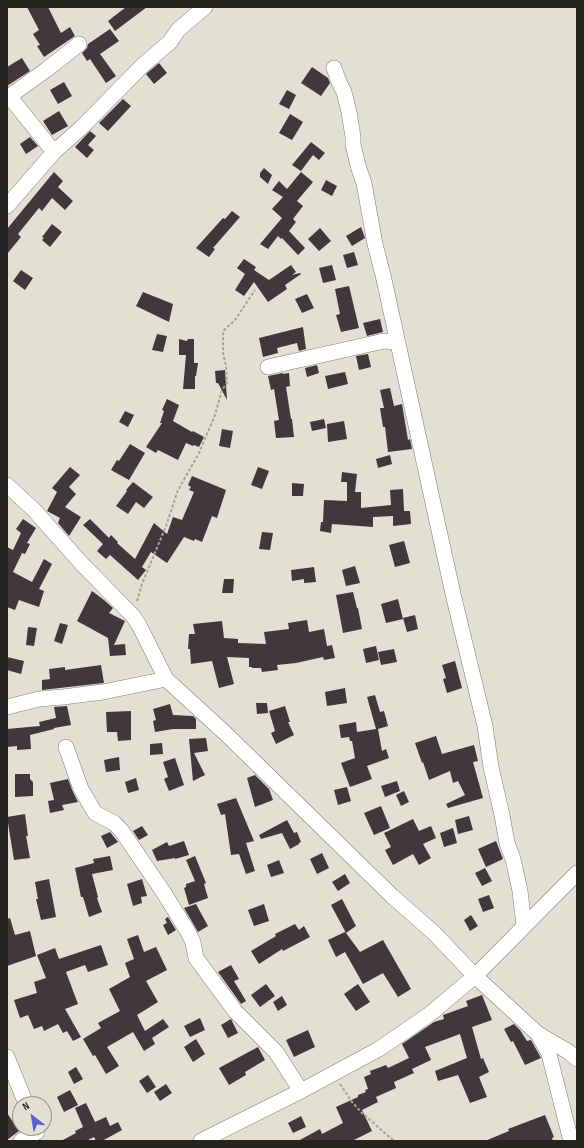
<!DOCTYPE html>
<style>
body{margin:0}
#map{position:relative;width:584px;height:1148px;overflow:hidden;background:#e2dfd3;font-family:"Sofia Sans Condensed",sans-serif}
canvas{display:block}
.frame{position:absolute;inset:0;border:8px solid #252420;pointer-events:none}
.north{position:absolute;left:12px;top:1096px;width:40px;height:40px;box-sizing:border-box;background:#e2dfd3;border:1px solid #96948b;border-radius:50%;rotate:329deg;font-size:11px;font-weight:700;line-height:16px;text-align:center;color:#252420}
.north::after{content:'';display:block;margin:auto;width:14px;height:18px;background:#5560d7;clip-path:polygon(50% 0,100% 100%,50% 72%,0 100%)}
</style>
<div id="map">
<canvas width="584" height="1148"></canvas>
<div class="frame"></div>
<div class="north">N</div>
</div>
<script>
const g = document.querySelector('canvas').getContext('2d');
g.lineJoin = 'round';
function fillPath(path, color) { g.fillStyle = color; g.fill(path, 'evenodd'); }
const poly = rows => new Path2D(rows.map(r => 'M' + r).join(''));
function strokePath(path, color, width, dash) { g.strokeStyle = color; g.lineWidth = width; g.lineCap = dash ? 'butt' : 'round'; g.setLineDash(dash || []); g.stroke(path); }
fillPath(poly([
 [27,7,48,7,61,33,70,27,75,36,44,57,37,46,40,45,33,34,39,30],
 [126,7,147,7,115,31,108,21],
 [110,29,119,41,100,54,116,76,106,83,90,59,87,61,82,53,87,48,88,44],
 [22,58,30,71,7,86,7,67],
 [159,63,167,73,154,84,146,74],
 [312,67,328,78,330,83,321,96,301,83],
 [64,82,72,96,58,104,50,90],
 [287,90,296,95,289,109,279,104],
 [123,99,131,106,108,131,99,123],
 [59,111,68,126,52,135,43,121],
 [290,114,303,122,292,140,279,133],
 [90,131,96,136,88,145,94,150,87,158,75,147],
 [30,137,38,146,26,154,20,144],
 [311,142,325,153,319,160,313,155,301,171,292,165],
 [264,168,272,175,268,184,260,177,260,173],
 [54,172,63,181,58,187,73,201,65,210,52,198,42,211,39,208,18,234,21,237,7,254,7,229],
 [301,172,313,182,297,201,303,206,293,219,296,222,289,231,305,248,298,255,282,238,281,239,278,236,268,249,260,244,282,218,272,209,283,197,272,190,279,181,287,189],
 [326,180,337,186,332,196,321,190],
 [232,211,240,217,213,248,215,249,209,257,196,248,223,218,225,219],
 [52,224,62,232,50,247,42,240,44,238,42,237],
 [361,227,365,238,352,246,346,236],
 [320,228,331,241,319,251,308,239],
 [354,252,358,265,347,268,343,255],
 [244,259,256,267,254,270,269,280,291,265,296,272,292,275,300,273,301,274,285,285,287,289,268,302,254,282,244,296,235,290,245,274,237,268],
 [332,265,336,280,323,283,319,268],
 [21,270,33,278,25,290,13,281],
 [349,286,359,328,341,332,336,315,340,314,335,289],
 [143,292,173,304,169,322,136,306],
 [307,294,314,308,302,313,295,299],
 [380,319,383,332,367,336,363,323],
 [303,327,306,349,299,351,297,343,277,348,278,353,263,357,259,338],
 [157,334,167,336,163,352,152,350],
 [179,339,187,341,188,339,194,339,194,363,198,363,196,376,195,376,195,389,183,389,186,355,179,355],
 [368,354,371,367,359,370,356,356],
 [317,365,319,373,307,377,305,368],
 [225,370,227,400,218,383,216,383,215,371],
 [345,372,348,384,328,389,325,376],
 [283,373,283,374,289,373,290,386,286,387,291,419,292,419,294,437,276,438,274,421,279,420,274,389,271,390,268,376],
 [390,388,394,406,402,404,408,440,410,439,412,449,388,452,385,427,383,427,380,408,384,408,380,390],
 [167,399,179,405,173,421,192,432,193,431,204,437,199,447,194,445,193,446,186,443,178,460,158,450,156,453,146,447,162,423,160,423,164,411,162,410],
 [125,411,134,415,128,427,119,422],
 [324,419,326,428,312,431,310,422],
 [344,421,347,439,328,442,327,424],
 [222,429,233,431,230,448,219,446],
 [130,444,145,453,129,480,111,470,117,460,119,461],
 [390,455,392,464,378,468,376,459],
 [70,467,80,475,69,487,76,494,65,507,81,517,69,536,58,523,60,518,47,511,57,492,52,488],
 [258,467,269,471,262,489,251,485],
 [342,472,357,474,355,492,361,492,361,508,391,505,390,490,403,489,404,511,410,511,411,524,393,526,393,516,373,517,373,527,332,524,331,533,320,531,321,522,323,522,324,500,347,501,347,482,341,482],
 [192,476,226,490,217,518,212,516,202,542,195,539,194,541,184,537,167,563,151,552,142,567,146,570,138,580,110,555,106,559,97,551,103,544,83,525,90,519,109,538,111,535,118,542,117,543,135,559,154,523,167,534,173,517,182,520,194,492,189,490,191,487,188,485],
 [133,482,153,497,144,508,136,502,128,514,116,506,127,491,126,490],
 [292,483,304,484,303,496,292,496],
 [23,519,36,528,27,543,30,544,25,554,22,553,13,572,32,582,44,559,52,564,39,589,44,591,39,607,19,600,15,610,7,607,7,547,13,550,21,533,16,529],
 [262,532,273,533,270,550,259,549],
 [404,541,410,563,395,567,389,545],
 [355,566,360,583,346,586,342,570],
 [314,567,316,582,304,583,304,579,292,581,291,570],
 [224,579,234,579,233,593,222,593],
 [92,591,104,600,113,608,109,613,125,621,114,645,125,644,126,655,110,656,108,638,77,621],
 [353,592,357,608,358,608,362,629,343,633,336,595],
 [398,599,403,619,386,623,381,604],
 [415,615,418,629,407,632,403,618],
 [307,620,309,632,324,629,327,646,332,645,335,658,324,660,323,657,296,663,277,665,278,670,262,672,261,668,252,668,252,667,249,667,249,658,227,657,234,684,219,688,212,661,191,664,190,649,188,649,189,634,195,634,193,624,222,621,224,638,238,639,238,643,266,644,264,632,289,629,288,623],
 [60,623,68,625,62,644,54,641],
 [28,627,37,628,34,646,26,645],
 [376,646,379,660,366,663,363,649],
 [394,649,397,662,381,665,378,652],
 [7,657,24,661,21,674,7,670],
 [455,661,462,688,447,693,443,679,446,678,442,665],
 [101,665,104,683,42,690,42,680,50,679,49,669,65,667,65,670],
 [345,688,347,703,327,706,325,692],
 [375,695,380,712,384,711,388,726,378,729,382,751,386,749,389,758,367,766,372,779,350,787,341,763,355,758,352,741,350,741,349,737,341,738,339,725,356,722,357,732,376,729,367,697],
 [256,703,267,703,268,713,257,714],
 [170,704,173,715,193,716,196,719,196,729,173,729,155,732,153,721,156,720,153,709],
 [67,706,71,725,54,728,54,729,30,735,31,749,17,750,17,746,7,747,7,729,40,726,39,722,56,718,54,707],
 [285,706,290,722,288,722,294,735,276,744,271,733,275,731,269,711],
 [131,711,131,740,118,741,117,732,107,732,106,712],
 [436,736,442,754,474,745,478,761,473,762,483,798,448,808,446,804,465,795,458,781,453,783,450,771,429,780,423,762,422,763,415,743],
 [206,738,208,751,194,753,205,775,193,781,189,739],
 [162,743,163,754,150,755,150,744],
 [119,757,120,770,106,772,104,760],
 [175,758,184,785,169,791,164,779,168,777,163,762],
 [15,774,30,774,30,779,33,782,33,796,15,797],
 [255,775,269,789,273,800,255,807,247,778],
 [136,778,139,790,128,793,125,782],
 [68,779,73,792,78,802,62,805,64,810,50,813,48,801,54,800,50,783],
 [397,781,400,791,385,797,381,786],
 [347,787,351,801,338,805,334,790],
 [404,791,409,802,401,806,396,795],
 [236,798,254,841,246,843,255,871,246,874,239,854,231,855,225,814,221,815,217,804],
 [381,806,390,828,374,835,364,813],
 [25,814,28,836,26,836,30,858,14,860,7,817],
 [469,816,473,830,458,834,455,820],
 [413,819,419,831,431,826,436,838,423,844,431,858,419,865,413,854,393,865,385,850,391,847,384,833],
 [287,820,294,833,297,832,301,842,299,843,299,844,290,849,282,833,261,839,259,835],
 [142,826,148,835,139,840,133,831],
 [453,828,457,843,444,847,440,833],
 [110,832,118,842,107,848,101,836],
 [184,841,189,855,175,859,175,858,157,861,152,850,167,842,169,846],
 [496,841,503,859,486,867,478,849],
 [322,853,329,868,317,874,310,859],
 [110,856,113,870,92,874,98,897,97,898,102,912,89,917,83,897,81,897,75,868,94,863,93,859],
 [195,856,206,883,204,884,208,898,189,905,184,888,186,887,186,884,195,881,186,860],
 [279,860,284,873,271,877,267,865],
 [485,868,492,881,482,886,475,873],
 [345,874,350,883,338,891,332,882],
 [49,879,56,917,41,920,36,899,38,899,35,882],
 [142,879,147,896,141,897,142,903,133,906,127,884],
 [489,895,494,908,483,912,478,899],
 [342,899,356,926,346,933,360,952,383,940,411,989,398,997,383,973,363,984,345,952,336,957,328,940,345,932,346,933,331,905],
 [196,904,208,926,198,932,184,908],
 [264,904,269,921,254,926,248,910],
 [471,915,478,926,470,931,464,920],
 [168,917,176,930,168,935,163,925,167,923,165,919],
 [10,918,15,935,30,931,36,956,7,966,7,919],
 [295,924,299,930,304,926,310,937,283,951,282,949,259,964,251,951,276,936,275,934],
 [138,935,144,952,156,947,167,970,146,981,158,1002,137,1015,145,1031,163,1019,169,1027,152,1038,155,1044,144,1051,133,1032,107,1047,119,1066,106,1074,95,1055,93,1056,83,1039,101,1028,98,1023,120,1011,109,989,130,977,125,963,134,959,127,939],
 [101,945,108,965,88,972,85,965,66,972,78,1004,65,1009,81,1037,73,1041,67,1031,63,1033,58,1024,44,1031,42,1026,34,1029,28,1015,20,1018,14,1000,37,993,34,982,46,978,37,955,55,948,59,959],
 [231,965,239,979,234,981,246,1001,241,1004,218,972],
 [266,984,275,996,260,1007,251,995],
 [358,984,370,1002,356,1011,344,994],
 [482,995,492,1020,472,1027,481,1059,483,1058,489,1072,479,1077,487,1097,470,1103,458,1075,438,1081,435,1071,467,1058,460,1034,425,1047,431,1060,412,1069,414,1073,394,1082,396,1088,376,1097,378,1102,362,1110,372,1131,352,1141,298,1141,320,1129,322,1134,343,1123,336,1107,358,1097,358,1095,366,1092,365,1090,368,1089,364,1077,371,1074,370,1071,386,1065,388,1068,409,1058,402,1044,434,1022,444,1019,443,1015,468,1006,466,1001],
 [282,996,287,1005,278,1011,273,1002],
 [200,1018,205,1030,190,1037,184,1026],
 [231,1019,238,1033,228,1038,221,1025],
 [514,1024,520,1030,527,1041,531,1040,541,1058,525,1065,513,1041,511,1042,504,1029],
 [308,1030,315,1047,294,1057,286,1040],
 [196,1039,205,1054,193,1062,184,1047],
 [258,1047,265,1060,245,1072,246,1075,229,1085,219,1068],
 [76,1067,83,1079,74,1084,68,1072],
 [148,1075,156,1087,147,1093,139,1081],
 [166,1084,172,1093,160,1101,154,1092],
 [70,1090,78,1105,64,1112,57,1097],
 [86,1103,95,1122,106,1117,110,1126,118,1122,122,1130,102,1141,96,1141,94,1137,86,1141,61,1141,76,1133,75,1131,83,1127,75,1108],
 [7,1113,19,1131,7,1140],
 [545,1115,554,1137,552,1138,553,1141,485,1141,509,1131,508,1129],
 [301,1116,306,1127,293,1133,288,1123]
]), '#41373d');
const minor = poly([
 [334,68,339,82,344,92,349,112,353,137,353,145,359,169,364,183,375,244,383,275,453,594,485,726,491,767,502,815,507,843,513,859,520,891,524,925],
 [9,96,54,152],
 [7,98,46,70,79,44],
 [7,206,54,152,81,128,143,65,170,42,178,30,205,7],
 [268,367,384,341,397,342],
 [7,485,34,510,82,564,133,616,139,625,166,679,225,733,392,896,434,933,475,976,538,1034,549,1054,571,1141],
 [7,707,39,699,63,697,103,692,166,679],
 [66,747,81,789,95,813,114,823,121,830,164,893,188,932,193,942,196,958,235,1011,276,1052,301,1091],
 [538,1034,569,1052,577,1059],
 [7,1057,26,1104],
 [21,1141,37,1132],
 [201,1141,301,1091,379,1049,430,1014,475,976,577,873]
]);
strokePath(minor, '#828075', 16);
strokePath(poly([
 [137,601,142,584,166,526,178,490,199,453,215,415,222,390,227,383,226,366,223,353,223,331,235,320,255,290],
 [340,1084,352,1102,361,1112,394,1141]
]), '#a6a49a', 2, [3, 2]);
strokePath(minor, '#fff', 15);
</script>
